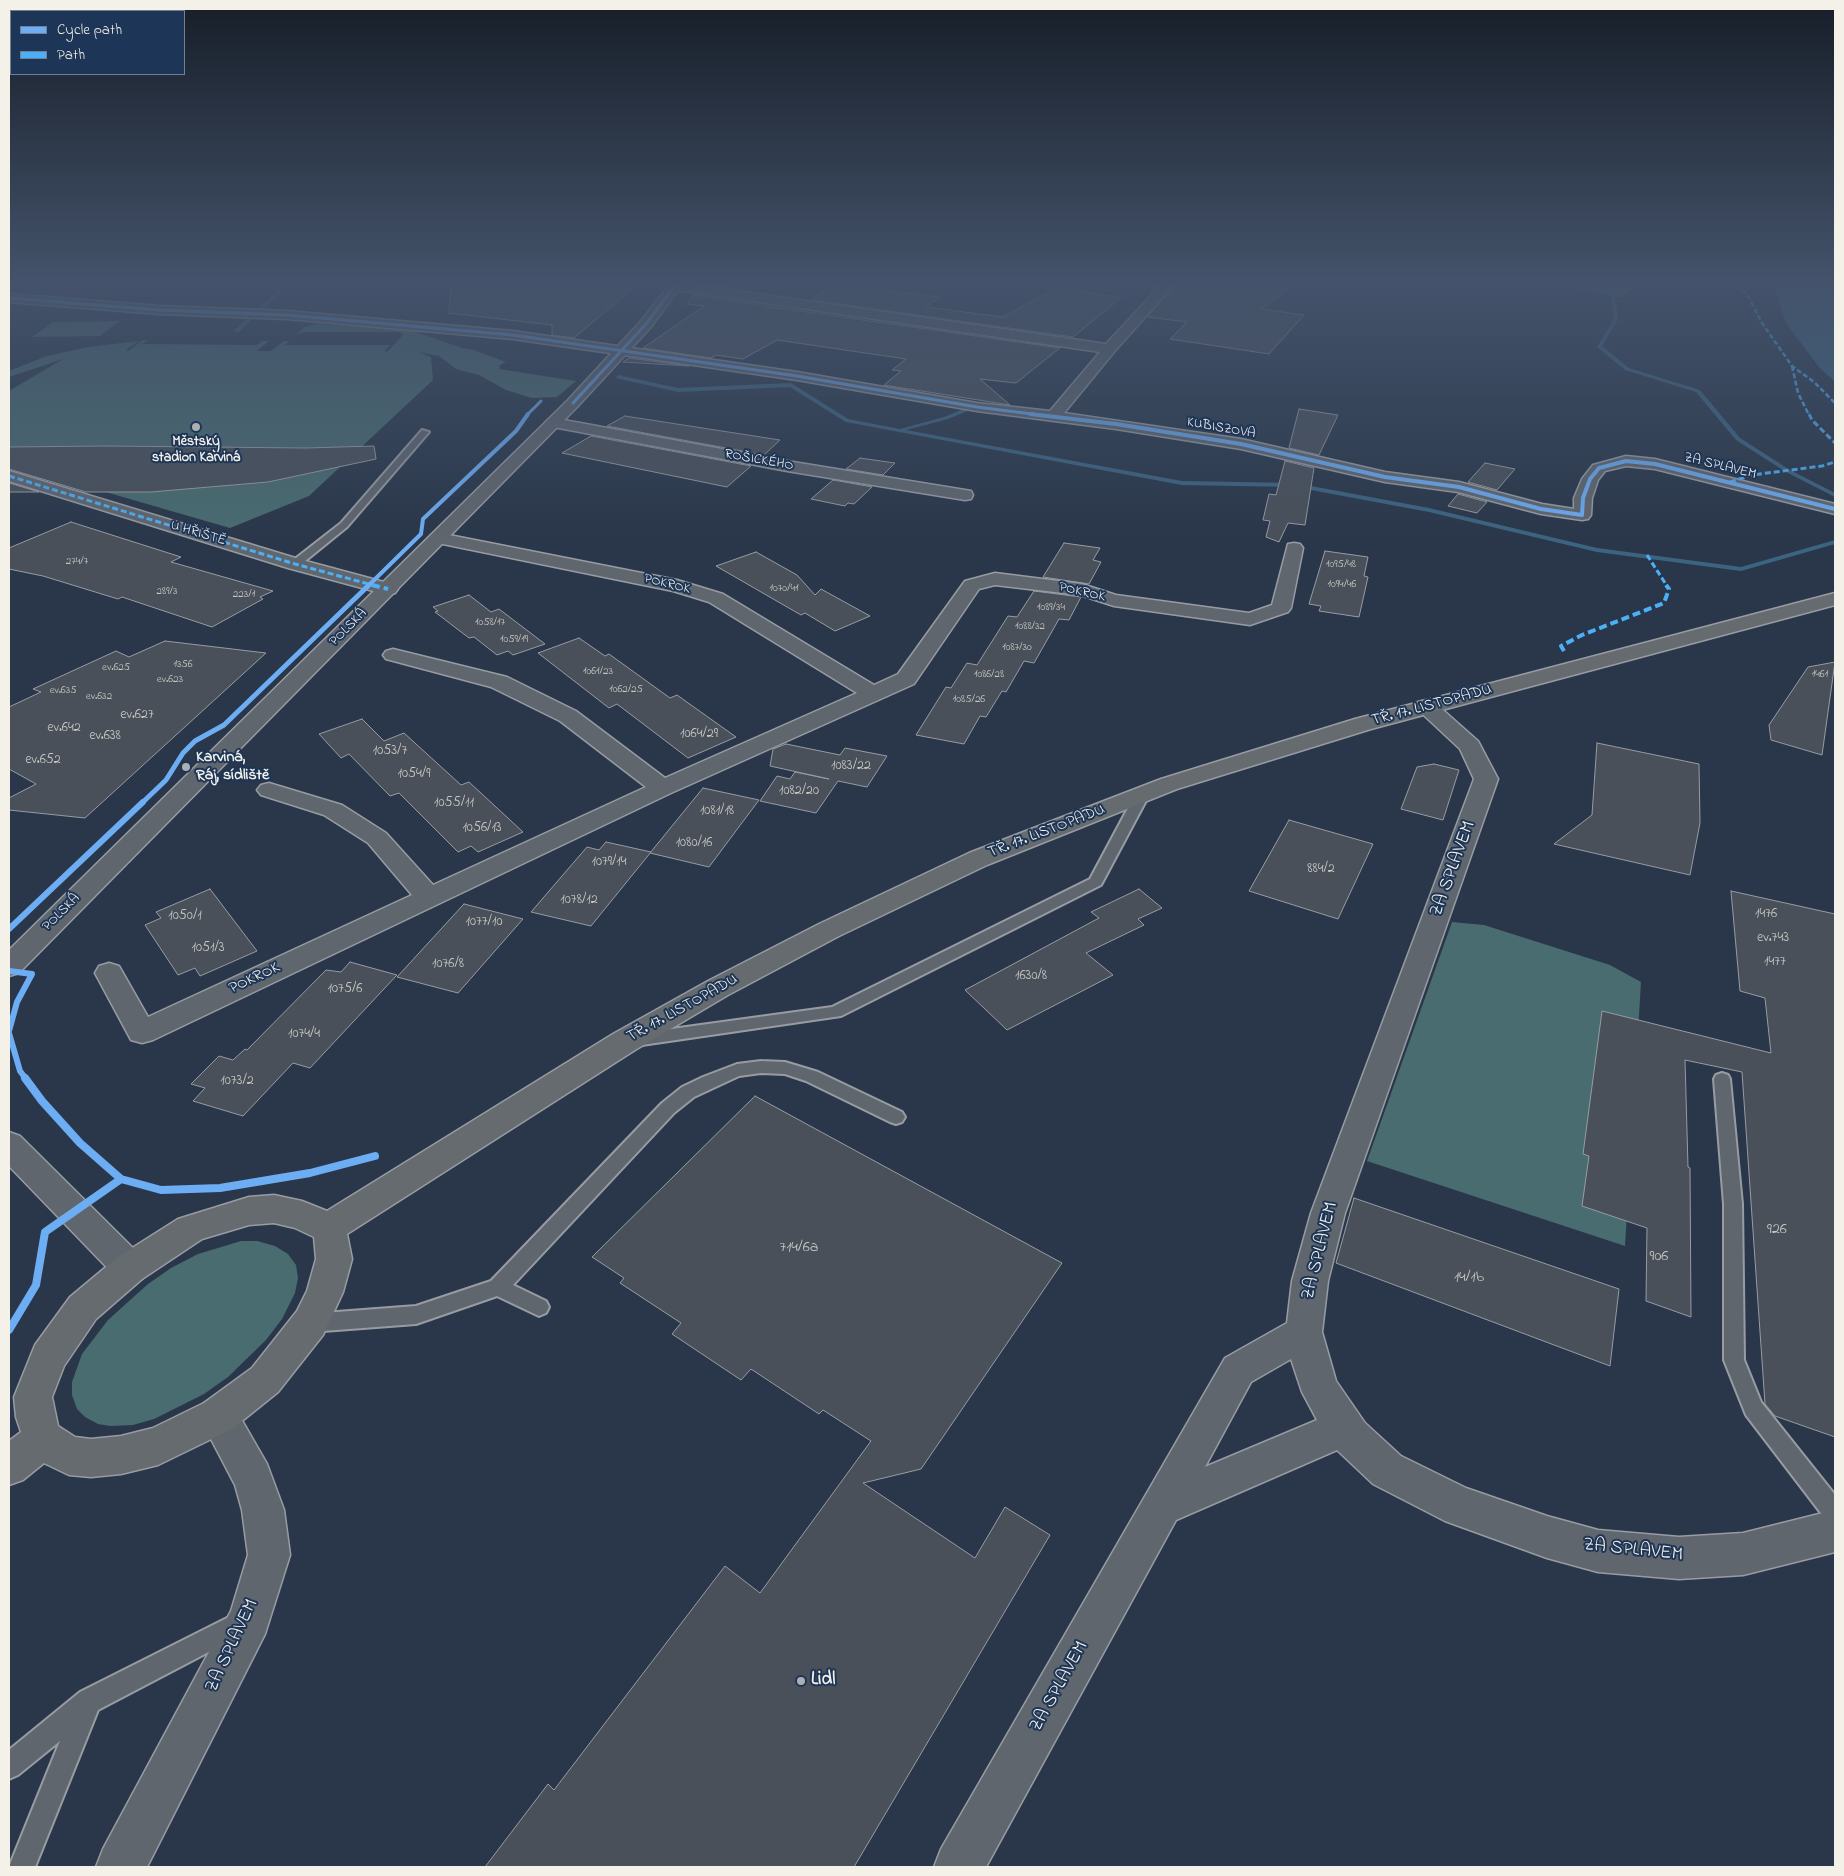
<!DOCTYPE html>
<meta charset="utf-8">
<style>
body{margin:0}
#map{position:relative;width:1844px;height:1876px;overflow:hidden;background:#2a374a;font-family:"Indie Flower",sans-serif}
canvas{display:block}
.frame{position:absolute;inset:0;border:10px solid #f4f1e8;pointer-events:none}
.legend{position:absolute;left:10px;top:10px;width:175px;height:65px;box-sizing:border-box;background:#1d3557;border:1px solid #738091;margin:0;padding:6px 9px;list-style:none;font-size:15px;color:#f4f1e8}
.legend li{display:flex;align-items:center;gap:10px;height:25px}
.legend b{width:25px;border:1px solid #738091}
</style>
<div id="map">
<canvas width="1844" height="1876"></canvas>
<div class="frame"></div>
<ul class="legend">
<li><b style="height:6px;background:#6dadf4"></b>Cycle path</li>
<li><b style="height:6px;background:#4cb0f7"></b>Path</li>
</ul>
</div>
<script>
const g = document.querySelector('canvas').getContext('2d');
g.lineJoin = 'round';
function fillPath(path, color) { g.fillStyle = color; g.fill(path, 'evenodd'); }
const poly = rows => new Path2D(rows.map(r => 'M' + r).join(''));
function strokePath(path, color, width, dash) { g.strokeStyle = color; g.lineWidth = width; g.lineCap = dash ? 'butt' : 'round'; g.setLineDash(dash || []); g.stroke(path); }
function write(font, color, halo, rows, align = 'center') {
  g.font = font + ' "Indie Flower",sans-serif'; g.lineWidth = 4; g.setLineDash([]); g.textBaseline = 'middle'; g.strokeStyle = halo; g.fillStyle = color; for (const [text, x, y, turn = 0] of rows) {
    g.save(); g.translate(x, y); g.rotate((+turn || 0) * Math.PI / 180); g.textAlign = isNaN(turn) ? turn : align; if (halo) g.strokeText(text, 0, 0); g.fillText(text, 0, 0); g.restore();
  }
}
fillPath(poly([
 [1530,280,1645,280,1622,297],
 [119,321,100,336,32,337,53,322],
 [316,324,410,330,462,348,474,350,506,362,500,365,499,369,576,381,557,397,532,398,506,390,479,375,456,369,439,356,418,352,431,357,433,380,309,496,230,528,9,464,9,391,63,359,9,377,9,371,47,356,88,347,139,341,126,350,128,351,143,340,147,340,142,344,257,345,262,341,269,341,257,351,271,351,284,341,289,341,285,345,390,345,384,351,387,352,404,334,398,332,304,332,296,335,304,327],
 [1452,922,1484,925,1610,965,1641,982,1625,1246,1367,1161],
 [241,1241,257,1241,275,1246,288,1254,296,1265,298,1278,295,1293,282,1319,266,1340,228,1377,204,1394,154,1419,133,1425,110,1426,98,1424,85,1417,77,1409,72,1395,72,1382,82,1354,108,1320,148,1284,171,1268,198,1254]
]), '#496c70');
fillPath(poly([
 [1772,280,1835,280,1835,382,1819,367,1786,323]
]), '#3c6481');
fillPath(poly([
 [281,280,285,280,279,295,262,311,258,311,258,309,275,293,281,280],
 [1609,280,1613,280,1618,319,1602,346,1629,368,1700,390,1740,438,1790,470,1835,493,1835,497,1786,472,1736,440,1696,392,1625,370,1597,347,1614,319,1609,280],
 [249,317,253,318,239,332,235,332,235,330,249,317],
 [618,375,678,388,791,383,848,419,900,429,944,417,973,405,976,407,975,408,948,419,906,430,1182,481,1295,483,1429,508,1597,548,1741,567,1835,540,1835,544,1741,571,1597,552,1429,512,1295,487,1182,485,846,422,790,387,678,392,616,378,618,375]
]), '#3c6481');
const building = poly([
 [451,280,581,280,567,286,631,290,574,338,552,335,552,325,449,313,451,280],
 [705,280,742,280,736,289,701,284,705,280],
 [1180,280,1301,280,1261,309,1304,315,1269,354,1170,339,1187,322,1147,317,1180,280],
 [835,284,940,297,926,307,1003,317,1058,287,1121,298,1073,337,811,300,835,284],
 [694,295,729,301,1060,348,1016,383,980,379,1010,405,884,385,901,371,892,370,906,359,777,340,743,359,716,355,711,358,643,348,704,306,687,304,694,295],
 [629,358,689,366,623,362,629,358],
 [1299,409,1338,415,1319,455,1289,448,1299,409],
 [625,416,780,440,764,455,607,426,625,416],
 [591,436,751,466,727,487,562,453,591,436],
 [105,446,306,448,374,446,376,459,268,482,151,492,86,492,9,469,9,447,105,446],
 [860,458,895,463,883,475,846,469,860,458],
 [1285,461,1314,468,1305,525,1288,523,1279,542,1266,537,1270,521,1263,520,1269,494,1276,495,1285,461],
 [1485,463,1515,469,1497,490,1468,482,1485,463],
 [833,480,872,487,854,504,848,503,845,506,811,499,833,480],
 [9,483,39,492,9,492,9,483],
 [1458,494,1487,502,1477,513,1448,506,1458,494],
 [71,522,181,557,171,562,273,591,260,597,263,599,212,627,122,597,118,599,43,576,9,569,9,548,71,522],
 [1064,543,1100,548,1093,560,1101,562,1089,584,1043,577,1064,543],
 [1325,551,1368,557,1364,576,1368,577,1359,617,1319,611,1321,606,1309,604,1325,551],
 [756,552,797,575,815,595,821,589,870,616,835,631,805,613,801,615,716,566,756,552],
 [1034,591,1081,597,1069,620,1059,619,1034,663,1024,661,1006,692,1002,691,986,717,980,716,964,744,916,735,946,687,951,688,967,663,977,665,1008,616,1017,617,1034,591],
 [469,595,491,612,499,609,545,644,513,655,508,651,497,655,474,637,469,638,435,612,438,611,433,607,469,595],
 [579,638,605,656,609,654,670,698,677,695,736,737,688,758,617,704,609,708,538,653,579,638],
 [165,641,266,653,85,818,9,810,9,798,36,784,9,769,9,707,41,692,33,689,116,651,129,657,165,641],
 [1835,662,1822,755,1771,740,1769,725,1808,667,1835,662],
 [362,719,384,741,404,733,461,785,469,782,523,832,478,852,471,846,458,852,399,793,390,796,349,754,341,758,319,734,362,719],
 [1597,743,1699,764,1700,823,1690,875,1554,844,1592,815,1597,743],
 [786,744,840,755,845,748,887,756,867,787,838,781,816,813,760,801,777,776,790,779,795,772,829,779,770,766,773,749,786,744],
 [1434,764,1459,770,1443,820,1401,809,1417,767,1434,764],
 [703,788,759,800,709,867,650,853,703,788],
 [1289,820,1373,844,1338,919,1249,891,1289,820],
 [606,842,651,852,591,926,531,912,587,847,599,850,606,842],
 [210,889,257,951,200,976,195,968,178,975,145,925,161,918,156,912,210,889],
 [1139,889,1162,908,1138,919,1144,925,1086,953,1113,975,1007,1030,965,990,1099,918,1091,912,1139,889],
 [1731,891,1835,914,1835,1437,1775,1416,1765,1404,1742,1072,1685,1060,1688,1167,1690,1168,1691,1317,1646,1301,1647,1228,1582,1206,1589,1156,1583,1154,1602,1011,1771,1053,1765,998,1740,991,1731,891],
 [464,904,523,919,458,993,397,977,464,904],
 [350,962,397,975,310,1068,293,1063,243,1116,193,1101,205,1088,191,1084,219,1056,233,1060,245,1049,247,1050,326,970,341,972,350,962],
 [755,1096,1062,1263,921,1469,863,1483,975,1558,1005,1507,1050,1535,854,1867,485,1867,548,1784,554,1790,725,1566,760,1593,871,1441,823,1410,819,1414,751,1369,741,1380,672,1334,681,1323,620,1283,624,1278,592,1257,755,1096],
 [1354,1198,1619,1289,1610,1366,1336,1263,1354,1198]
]);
fillPath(building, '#49505a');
strokePath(building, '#979ca3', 1);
const service = poly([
 [422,430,429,432,347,527,299,566,291,566,291,562,341,523,422,430],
 [1142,791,1149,795,1101,885,841,1016,635,1046,629,1044,627,1040,629,1036,635,1034,832,1007,1090,879,1135,795,1142,791],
 [761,1061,785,1062,818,1072,902,1112,905,1117,902,1122,896,1124,890,1122,806,1081,785,1074,761,1073,739,1076,694,1097,674,1113,513,1285,546,1301,549,1307,546,1313,539,1316,497,1296,416,1324,310,1332,303,1329,300,1323,303,1317,310,1314,416,1306,491,1281,662,1103,682,1087,703,1077,737,1064,761,1061],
 [1722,1073,1728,1075,1730,1079,1742,1204,1744,1360,1761,1402,1835,1495,1835,1524,1827,1521,1746,1415,1724,1360,1724,1204,1714,1079,1716,1075,1722,1073],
 [235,1614,243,1618,247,1626,243,1634,98,1710,35,1867,9,1867,60,1741,18,1775,9,1779,9,1750,80,1692,235,1614]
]);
const minor = poly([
 [1134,280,1178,280,1114,352,1064,413,1241,439,1385,472,1459,482,1542,504,1574,509,1574,498,1582,479,1593,465,1626,456,1655,459,1835,504,1835,514,1655,469,1626,466,1605,471,1598,480,1592,498,1591,515,1588,519,1582,520,1541,514,1458,492,1385,482,1241,449,1116,429,977,411,797,380,513,339,287,319,160,314,9,302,9,294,160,306,287,311,513,331,797,372,977,403,1050,411,1100,352,675,290,669,286,675,282,1106,344,1160,286,1140,284,1134,280],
 [553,418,787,461,965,490,971,491,973,495,971,499,965,500,787,471,548,426,545,423,548,420,553,418],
 [9,471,302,560,395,585,398,589,395,593,388,595,288,568,9,481,9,471],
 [439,533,677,580,723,594,874,685,898,674,965,581,995,573,1082,584,1116,595,1249,613,1272,605,1288,544,1294,543,1300,544,1303,548,1291,608,1288,612,1250,625,1114,606,1080,595,995,585,979,589,914,684,671,793,153,1040,142,1043,131,1040,95,973,99,966,109,963,119,966,148,1017,412,895,368,843,324,815,261,795,257,790,261,785,269,783,342,805,386,833,433,885,646,787,560,721,491,687,386,659,383,655,386,651,393,649,507,677,576,711,665,778,857,693,709,602,673,591,433,542,430,538,433,534,439,533],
 [1426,700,1434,702,1478,741,1498,779,1345,1213,1328,1281,1322,1332,1336,1381,1365,1423,1401,1456,1466,1488,1547,1516,1598,1530,1679,1537,1743,1533,1835,1510,1835,1552,1743,1575,1679,1579,1598,1572,1547,1558,1445,1521,1373,1484,1337,1450,1176,1520,986,1867,934,1867,941,1849,1225,1358,1287,1323,1292,1281,1311,1213,1474,779,1460,749,1415,707,1418,702,1426,700],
 [1291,1359,1302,1392,1317,1420,1205,1467,1251,1382,1291,1359],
 [218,1398,232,1403,267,1464,284,1510,290,1555,265,1634,147,1867,96,1867,103,1849,231,1611,248,1555,242,1510,235,1485,199,1416,204,1403,218,1398]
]);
const tertiary = poly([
 [673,280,685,280,651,327,578,406,19,973,9,976,9,950,568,400,641,321,673,280],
 [9,1132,20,1136,142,1257,148,1268,142,1279,130,1283,118,1279,9,1166,9,1132]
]);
const primary = poly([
 [1835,593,1835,605,1371,729,1177,789,987,865,839,936,728,995,635,1050,347,1234,352,1259,343,1292,323,1335,278,1392,232,1429,158,1465,121,1474,91,1477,69,1475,44,1463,23,1480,9,1485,9,1441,21,1432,16,1417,14,1397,35,1345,70,1297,118,1257,178,1219,249,1197,274,1195,302,1201,327,1211,613,1034,708,981,819,924,969,853,1161,779,1355,719,1835,593],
 [274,1223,295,1228,314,1237,316,1259,307,1291,297,1311,252,1368,204,1403,153,1428,121,1436,91,1439,75,1437,58,1426,52,1397,64,1366,96,1319,142,1279,202,1239,249,1225,274,1223]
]);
strokePath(service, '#979ca3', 4);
strokePath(minor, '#979ca3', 3);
strokePath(tertiary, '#979ca3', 3);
strokePath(primary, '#979ca3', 3);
fillPath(service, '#60666e');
fillPath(minor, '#60666e');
fillPath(tertiary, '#60666e');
fillPath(primary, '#666b6f');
strokePath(poly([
 [1731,280,1748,296,1762,323,1792,366,1814,382,1835,403],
 [1792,366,1798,393,1809,415]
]), '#4cb0f7', 2.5, [5, 2.5]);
strokePath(poly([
 [1809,414,1812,420,1835,443],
 [9,476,295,564,376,586],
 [1730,482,1752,475,1822,466,1835,462],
 [1647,555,1667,586]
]), '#4cb0f7', 3, [6, 3]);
strokePath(poly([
 [372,585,388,589],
 [1564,651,1561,646,1582,635,1664,603,1669,589,1666,585]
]), '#4cb0f7', 4, [8, 4]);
strokePath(poly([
 [9,298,160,310,287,315,513,335,797,376,977,407,1040,415],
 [573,403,646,324,679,280],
 [527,415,541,401]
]), '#6dadf4', 3);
strokePath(poly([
 [1030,414,1116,424,1241,444,1385,477,1459,487,1541,509,1582,515,1583,498,1590,479,1599,468,1626,461,1655,464,1835,509],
 [368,586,421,534,423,519,516,431,528,414]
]), '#6dadf4', 4);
strokePath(poly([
 [142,803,166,780,183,753,195,741,224,725,369,585]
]), '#6dadf4', 5);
strokePath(poly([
 [9,929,143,802],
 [9,971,32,974,17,1002,9,1031],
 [9,1033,20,1071,26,1079]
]), '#6dadf4', 6);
strokePath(poly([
 [25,1078,42,1101,80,1143,121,1179,161,1190,220,1188,310,1173,375,1156],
 [9,1330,36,1285,45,1232,121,1179]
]), '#6dadf4', 8);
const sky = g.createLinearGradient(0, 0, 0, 542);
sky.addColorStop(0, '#171e29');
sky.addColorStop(0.52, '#44536b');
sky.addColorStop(1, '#44536b00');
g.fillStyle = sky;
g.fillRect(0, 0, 1844, 542);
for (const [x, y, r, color] of [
 [196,427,5,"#adb0b1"],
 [186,767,5,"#adb0b1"],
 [801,1681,5,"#adb0b1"]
]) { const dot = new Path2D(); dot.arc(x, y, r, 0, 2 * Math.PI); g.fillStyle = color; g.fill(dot); strokePath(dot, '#1d3557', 2); }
write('11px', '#c9c9c4', null, [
 ["274/7",77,562],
 ["1095/48",1341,565],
 ["1094/46",1342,585],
 ["1070/41",784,589],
 ["289/3",167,592],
 ["223/1",244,595],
 ["1089/34",1051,608],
 ["1058/17",490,623],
 ["1088/32",1030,627],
 ["1059/19",514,640],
 ["1087/30",1017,648],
 ["1356",183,665],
 ["ev.625",116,668],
 ["1061/23",598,672],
 ["1086/28",989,675],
 ["1461",1820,675],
 ["ev.623",170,680],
 ["1062/25",626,690],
 ["ev.635",63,691],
 ["ev.632",99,697],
 ["1085/26",969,700]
]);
write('14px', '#f4f1e8', '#1d3557', [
 ["KUBISZOVA",1221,429,10],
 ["ROŠICKÉHO",759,461,10],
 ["ZA SPLAVEM",1720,467,14],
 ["U HŘIŠTĚ",198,534,17],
 ["POKROK",667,585,14],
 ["POKROK",1082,593,13],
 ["POLSKÁ",349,628,-45],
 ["POLSKÁ",62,913,-45]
]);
write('bold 14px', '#f4f1e8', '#1d3557', [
 ["Městský",196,443],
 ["stadion Karviná",196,459]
]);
write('14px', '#c9c9c4', null, [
 ["ev.627",137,716],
 ["ev.642",64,729],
 ["1064/29",699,735],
 ["ev.638",105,737],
 ["1053/7",390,752],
 ["ev.652",43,761],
 ["1083/22",851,767],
 ["1054/9",414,775],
 ["1082/20",799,792],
 ["1055/11",454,804],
 ["1081/18",717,812],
 ["1056/13",482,829],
 ["1080/16",694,844],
 ["1079/14",609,863],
 ["884/2",1321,870],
 ["1078/12",579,901],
 ["1476",1766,915],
 ["1050/1",185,917],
 ["1077/10",484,923],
 ["ev.743",1773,939],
 ["1051/3",208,949],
 ["1477",1775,963],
 ["1076/8",448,965],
 ["1630/8",1031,977],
 ["1075/6",345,990],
 ["1074/4",304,1035],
 ["1073/2",237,1082]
]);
write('16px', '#f4f1e8', '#1d3557', [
 ["TŘ. 17. LISTOPADU",1432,706,-15],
 ["TŘ. 17. LISTOPADU",1047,832,-21],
 ["POKROK",255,979,-25],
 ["TŘ. 17. LISTOPADU",683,1009,-29]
]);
write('bold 16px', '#f4f1e8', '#1d3557', [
 ["Karviná,",196,758],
 ["Ráj, sídliště",196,776]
], 'left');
write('16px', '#c9c9c4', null, [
 ["926",1777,1230],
 ["714/6a",799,1248],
 ["906",1659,1257],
 ["14/1b",1469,1278]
]);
write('19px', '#f4f1e8', '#1d3557', [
 ["ZA SPLAVEM",1454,869,-70],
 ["ZA SPLAVEM",1321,1251,-76],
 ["ZA SPLAVEM",1633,1551,6],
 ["ZA SPLAVEM",233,1646,-65],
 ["ZA SPLAVEM",1060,1687,-61]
]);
write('bold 19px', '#f4f1e8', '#1d3557', [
 ["Lidl",811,1681]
], 'left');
</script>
